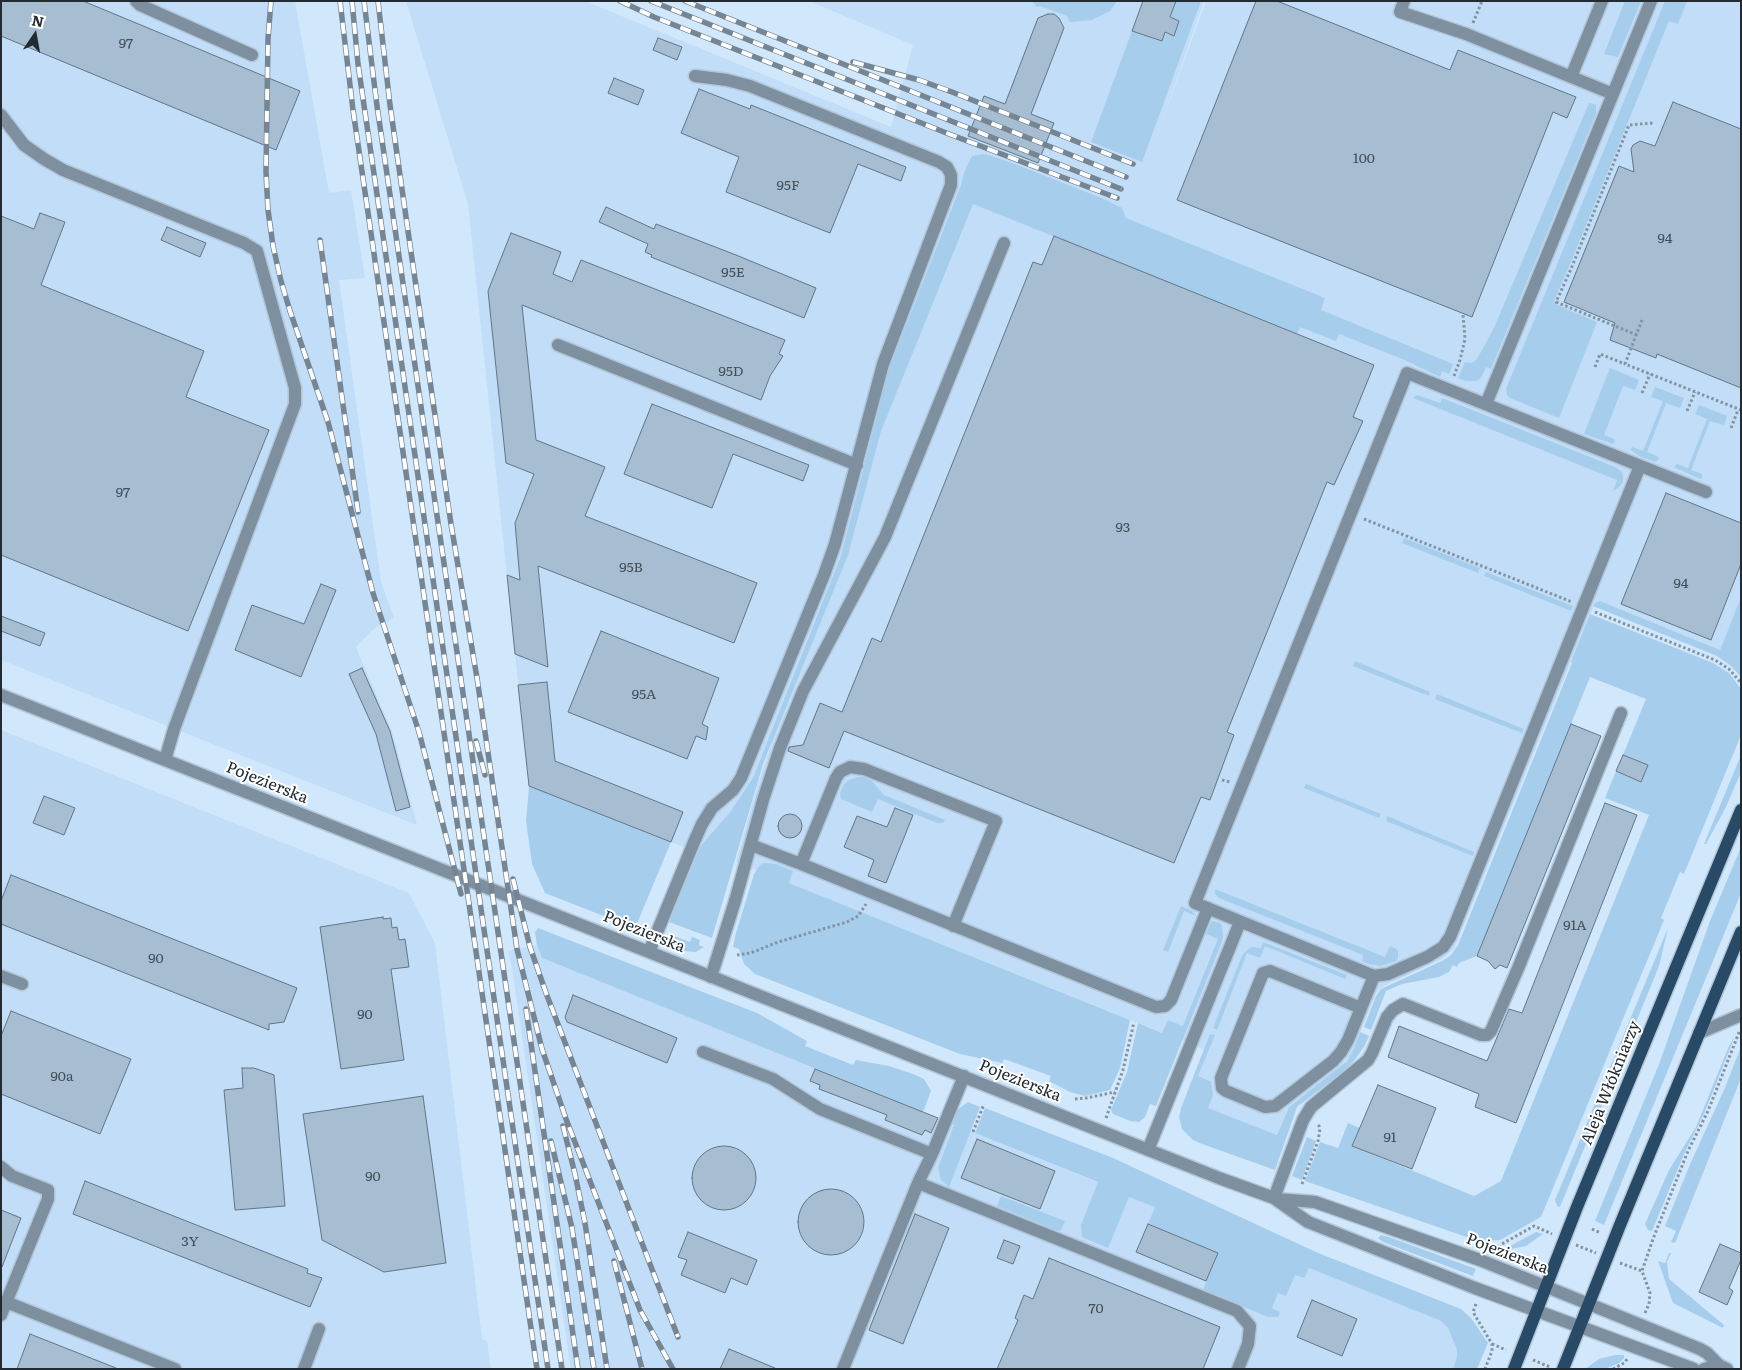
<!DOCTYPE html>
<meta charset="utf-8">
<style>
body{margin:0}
#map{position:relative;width:1742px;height:1370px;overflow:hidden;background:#d1e8fc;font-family:Literata,serif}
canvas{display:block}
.frame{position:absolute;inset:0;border:2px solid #222b32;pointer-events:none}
.north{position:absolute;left:10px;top:10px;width:50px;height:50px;-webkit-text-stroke:4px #fff;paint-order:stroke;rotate:12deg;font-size:14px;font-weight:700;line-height:20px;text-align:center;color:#222b32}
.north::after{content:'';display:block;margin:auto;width:18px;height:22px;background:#222b32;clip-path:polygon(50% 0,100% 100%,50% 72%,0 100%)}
</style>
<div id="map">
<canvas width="1742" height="1370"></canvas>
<div class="frame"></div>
<div class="north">N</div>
</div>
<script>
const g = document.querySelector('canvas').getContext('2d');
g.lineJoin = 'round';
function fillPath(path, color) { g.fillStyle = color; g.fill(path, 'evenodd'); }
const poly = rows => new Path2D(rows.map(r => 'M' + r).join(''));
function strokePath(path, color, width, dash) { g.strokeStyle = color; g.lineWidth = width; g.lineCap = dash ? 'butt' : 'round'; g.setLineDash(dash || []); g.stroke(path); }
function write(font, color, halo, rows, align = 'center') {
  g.font = font + ' Literata,serif'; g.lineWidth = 4; g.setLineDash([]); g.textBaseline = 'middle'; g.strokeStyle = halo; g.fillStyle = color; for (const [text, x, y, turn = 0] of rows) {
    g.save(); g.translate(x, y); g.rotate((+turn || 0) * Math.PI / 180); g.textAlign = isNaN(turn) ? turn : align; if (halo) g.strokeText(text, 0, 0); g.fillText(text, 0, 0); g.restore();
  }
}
fillPath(poly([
 [1,1,295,1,329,193,351,190,365,278,339,280,381,582,394,618,375,628,356,647,393,734,417,825,1,660],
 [406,1,585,1,891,127,913,45,809,1,1204,1,1158,132,1206,1,1741,1,1741,597,1720,650,1600,601,1595,603,1454,949,1442,959,1384,986,1377,991,1351,1055,1340,1068,1293,1103,1287,1111,1277,1135,1207,1108,1198,1076,1208,1051,736,862,758,783,771,745,769,744,752,785,699,853,529,786,468,204],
 [1,730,409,893,435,943,482,1339,487,1341,491,1369,1,1369],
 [537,945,542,958,1441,1321,1448,1328,1457,1350,1457,1357,1453,1369,571,1369,512,968,508,951]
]), '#c1ddf7');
fillPath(poly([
 [1032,1,1117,1,1110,11,1092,20,1070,22,1067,16,1040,6,1037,7],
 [1176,1,1201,1,1142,162,1091,142,1132,31,1162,41,1165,33,1174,36,1179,21,1170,17],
 [1625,1,1641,1,1618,57,1604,54],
 [1665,1,1687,1,1678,24,1669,21,1569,267,1553,303,1597,322,1559,418,1510,398,1507,395,1506,389],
 [1589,103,1596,105,1596,114,1491,369,1486,367,1481,378,1477,381,1466,381,1458,378,1465,362,1472,363,1477,359,1494,328],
 [985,154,1015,164,1104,199,1122,208,1126,218,1325,298,1321,310,1453,364,1449,374,1442,371,1440,377,1405,360,1339,334,1336,341,1300,327,1297,334,973,204,881,431,848,555,763,764,712,938,669,922,700,847,731,811,753,778,841,556,889,369,961,185,965,170,972,156],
 [1610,368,1639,380,1635,390,1623,386,1604,435,1614,439,1615,441,1613,444,1584,434],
 [1655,387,1684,398,1680,408,1666,403,1647,452,1657,456,1659,459,1656,462,1639,456,1630,449,1632,447,1643,451,1663,401,1651,397],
 [1417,395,1440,403,1442,398,1615,467,1622,472,1623,476,1623,482,1618,488,1613,491,1617,480,1413,398],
 [1699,405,1727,416,1724,425,1710,421,1691,470,1702,474,1702,478,1700,479,1674,467,1677,464,1688,468,1707,419,1695,414],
 [1404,538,1480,568,1478,573,1402,543],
 [1486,572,1573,606,1571,611,1484,576],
 [1741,597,1741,677,1731,666,1717,656,1593,606,1595,603,1600,601,1720,650],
 [1590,614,1713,663,1729,673,1741,689,1741,735,1684,874,1680,872,1661,918,1664,920,1541,1217,1500,1240,1478,1241,1305,1181,1320,1142,1338,1148,1348,1123,1360,1128,1353,1146,1474,1196,1501,1181,1649,815,1605,798,1616,771,1641,782,1644,774,1648,765,1623,755,1646,699,1590,677,1477,956,1459,963,1457,967,1453,965,1449,972,1439,977,1402,984,1386,991,1371,1030,1364,1027,1376,996,1381,989,1444,960,1451,955,1458,945,1572,663,1571,662],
 [1355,661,1430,692,1429,696,1353,666],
 [1437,694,1524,729,1522,733,1435,699],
 [1741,755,1741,772,1726,807,1706,844,1704,844],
 [858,777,864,777,872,781,884,795,945,820,944,822,941,823,937,823,878,799,872,812,841,799,840,793,843,786,847,781],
 [1306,784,1381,814,1379,818,1304,788],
 [529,786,671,842,636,926,629,926,545,893,532,864,526,821],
 [1387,816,1474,852,1473,856,1386,821],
 [1741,847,1741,893,1604,1225,1595,1221,1659,1064,1710,921],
 [764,863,776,864,793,871,789,883,1130,1020,1120,1068,1110,1090,1085,1096,1070,1092,1049,1081,1051,1076,1004,1059,1002,1063,960,1054,755,974,744,964,739,949,733,947,736,933,754,874,760,865],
 [1215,889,1385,957,1390,946,1395,948,1398,951,1398,958,1396,961,1381,966,1369,964,1362,961,1363,955,1219,898,1215,894],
 [1181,906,1192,911,1196,916,1184,911,1168,952,1163,950],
 [1213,921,1220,923,1222,926,1223,937,1221,944,1156,1106,1150,1104,1145,1117,1139,1122,1130,1121,1113,1114,1111,1110,1127,1072,1138,1023,1162,1033,1168,1020,1183,1026,1218,939,1206,934,1211,922],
 [538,928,757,1013,807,1041,805,1046,853,1065,856,1060,889,1066,913,1074,924,1079,931,1091,923,1112,542,958,537,945,535,932],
 [1668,928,1659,966,1653,981,1560,1207,1557,1206,1555,1200],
 [669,934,690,942,692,937,700,940,699,945,704,947,696,952,684,951,674,944],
 [1263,942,1347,975,1345,979,1265,946,1260,958,1247,953,1217,1030,1213,1028,1242,956,1248,949,1253,947,1261,948],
 [1360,1032,1369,1036,1365,1045,1354,1061,1344,1071,1297,1107,1275,1170,1202,1144,1193,1140,1182,1129,1179,1117,1181,1108,1210,1034,1215,1035,1198,1076,1211,1082,1213,1095,1208,1108,1277,1135,1289,1107,1347,1061,1354,1048],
 [1735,1036,1704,1114,1685,1152,1652,1231,1648,1230,1645,1224,1669,1170,1696,1127,1729,1046],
 [1741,1047,1741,1078,1675,1243,1671,1242,1676,1231,1665,1226,1691,1162,1724,1090],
 [968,1102,980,1107,949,1187,941,1180,938,1168,954,1125,951,1123,954,1116,957,1110],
 [985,1108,1113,1158,1318,1253,1461,1309,1471,1318,1488,1343,1477,1369,1453,1369,1457,1357,1457,1350,1448,1328,1441,1321,1309,1268,1304,1278,1295,1275,1286,1296,1278,1293,1272,1308,1280,1312,1278,1317,1268,1317,1203,1290,1218,1253,1148,1224,1155,1207,1129,1197,1108,1248,1082,1237,1081,1225,1098,1182,975,1133],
 [1307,1137,1316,1141,1302,1180,1292,1176],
 [1001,1196,1065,1221,1061,1230,1054,1232,1045,1229,1046,1226,997,1206],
 [1536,1232,1543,1234,1526,1246,1501,1251],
 [1381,1235,1389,1237,1476,1269,1473,1276,1383,1242,1378,1238],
 [1669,1253,1671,1253,1667,1262,1669,1279,1724,1325,1723,1328,1673,1303,1658,1261,1665,1263],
 [1615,1355,1624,1355,1624,1358,1619,1363,1605,1369,1585,1369,1599,1359]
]), '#a7cded');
const building = poly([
 [1,1,83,1,300,91,276,150,1,36,1,1],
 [1143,1,1176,1,1170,17,1179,21,1174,36,1165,32,1162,41,1132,31,1143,1],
 [1256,1,1277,1,1450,70,1458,50,1576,97,1567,118,1553,112,1472,317,1177,200,1256,1],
 [1048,14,1054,14,1059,18,1064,28,1031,114,1054,123,1038,163,968,136,984,96,1005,104,1038,18,1048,14],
 [658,38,682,47,677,60,653,50,658,38],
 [614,78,644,90,638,105,608,93,614,78],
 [699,89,750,109,751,105,906,167,901,181,858,164,830,233,726,192,739,157,681,133,699,89],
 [1673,102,1741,129,1741,388,1657,354,1656,358,1610,340,1615,323,1564,302,1619,166,1634,172,1631,149,1633,145,1640,141,1655,146,1673,102],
 [606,207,654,229,656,224,736,255,816,288,804,318,651,257,652,255,645,252,648,244,599,222,606,207],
 [40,213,65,222,41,285,204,351,186,397,269,430,188,631,1,555,1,216,34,229,40,213],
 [167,227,206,243,200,257,161,240,167,227],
 [511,233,561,252,553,274,572,282,581,260,785,340,779,354,783,356,770,376,761,400,522,305,536,440,605,467,585,516,757,583,734,643,538,566,548,667,515,654,507,575,520,580,515,523,534,474,506,463,488,291,511,233],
 [1054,236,1374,365,1353,417,1363,421,1334,485,1327,482,1227,732,1234,735,1210,800,1201,797,1174,863,844,731,829,768,788,751,789,747,803,745,820,703,842,712,872,638,881,642,1033,262,1042,265,1054,236],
 [652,404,809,465,803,481,733,454,712,508,624,474,652,404],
 [1666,493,1741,523,1741,564,1711,640,1621,604,1666,493],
 [321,584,336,590,301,677,235,650,252,605,304,624,321,584],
 [1,616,45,633,40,646,1,631,1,616],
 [601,631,719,678,702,724,708,727,706,740,696,736,687,759,568,712,601,631],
 [362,668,390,731,410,807,396,811,376,734,349,674,362,668],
 [547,682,555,761,683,812,671,842,529,786,518,685,547,682],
 [1571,724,1601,736,1507,968,1500,965,1495,969,1488,961,1477,956,1571,724],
 [1623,755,1648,765,1641,782,1616,771,1623,755],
 [44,796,75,808,64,835,33,823,44,796],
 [1605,803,1637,815,1516,1123,1475,1107,1479,1094,1388,1057,1399,1026,1487,1061,1509,1009,1522,1013,1605,803],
 [895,808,913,815,886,883,868,876,874,860,844,847,857,816,887,827,895,808],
 '778 826a12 12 0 1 1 24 0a12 12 0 1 1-24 0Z',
 [11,875,297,988,284,1022,269,1024,269,1030,1,924,1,901,11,875],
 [383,917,383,919,391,918,392,928,397,927,399,940,405,939,409,967,391,969,404,1060,341,1069,320,927,383,917],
 [573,995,677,1038,667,1063,567,1022,565,1017,573,995],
 [11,1011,131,1059,100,1134,1,1094,1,1036,11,1011],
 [242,1068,254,1068,274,1075,285,1206,235,1210,224,1090,243,1088,242,1068],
 [815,1069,938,1118,931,1133,925,1130,922,1135,885,1120,887,1115,819,1089,820,1085,810,1081,815,1069],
 [1378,1085,1436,1108,1412,1169,1352,1146,1378,1085],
 [423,1096,446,1263,384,1272,322,1240,303,1114,423,1096],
 [977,1139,1055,1171,1040,1209,961,1178,977,1139],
 '692 1178a32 32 0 1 1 64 0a32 32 0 1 1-64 0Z',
 [85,1181,308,1269,307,1273,322,1278,310,1307,73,1214,85,1181],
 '798 1222a33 33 0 1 1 66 0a33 33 0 1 1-66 0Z',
 [1,1210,21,1218,2,1267,1,1267,1,1210],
 [915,1214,949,1228,903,1344,869,1330,915,1214],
 [1148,1224,1218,1253,1206,1281,1136,1252,1148,1224],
 [688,1232,757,1260,747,1285,731,1278,725,1293,681,1275,687,1260,678,1257,688,1232],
 [1004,1240,1020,1246,1013,1264,997,1258,1004,1240],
 [1720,1244,1741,1253,1741,1260,1729,1288,1733,1291,1727,1305,1699,1292,1720,1244],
 [1049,1258,1220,1327,1203,1369,997,1369,1018,1320,1015,1318,1024,1295,1033,1299,1049,1258],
 [1312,1300,1357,1319,1342,1356,1297,1337,1312,1300],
 [30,1334,116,1368,116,1369,17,1369,30,1334],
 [729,1349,775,1368,775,1369,720,1369,729,1349]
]);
fillPath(building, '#a7bdd1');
strokePath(building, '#627688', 1);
const minor = poly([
 [136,1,140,5,252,55],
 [1404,1,1400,12,1466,34,1613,94],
 [1571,77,1602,1],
 [1,115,24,145,44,159,63,170,244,243,257,251,295,388,295,404,174,729,165,760],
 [558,345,857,465],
 [1486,404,1651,1],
 [1640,466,1450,937,1443,947,1427,957,1388,974,1374,976,1195,903,1407,373,1706,492],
 [1,695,1219,1178,1274,1198,1308,1222,1475,1288,1694,1369],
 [751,845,801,864,1156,1007,1165,1006,1171,1000,1208,908],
 [801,864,836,778,840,772,850,767,864,769,996,821,953,926],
 [649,952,694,842,702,824,712,808,733,790,741,778,824,575,835,544,883,364,951,185,951,175,947,167,939,162,750,86,727,80,695,76],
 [1,976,22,984],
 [711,977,735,901,763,800,780,748,803,691,885,537,1004,243],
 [1361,1008,1270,971,1263,973,1221,1078,1222,1088,1226,1091,1265,1107,1275,1106,1333,1061,1341,1052,1348,1040,1374,976],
 [1699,1033,1741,1015],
 [703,1052,773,1079,820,1109,932,1154],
 [964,1076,932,1154,918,1183,1237,1311,1250,1326,1248,1344,1238,1369],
 [1148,1150,1240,922],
 [1,1167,12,1176,48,1190,48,1199,1,1315],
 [1274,1198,1303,1120,1311,1107,1368,1060,1372,1053,1387,1017,1393,1010,1403,1004,1481,1035,1487,1035,1491,1031,1519,966,1621,713],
 [1277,1199,1315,1202,1480,1260,1700,1349,1707,1353,1719,1365,1727,1369],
 [6,1302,175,1369],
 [304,1369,319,1329],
 [843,1369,918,1183],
 [1704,1369,1719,1365]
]);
const major = poly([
 [1514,1369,1577,1207,1741,810],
 [1563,1369,1620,1225,1741,932]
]);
strokePath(minor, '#b2c6d8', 15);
strokePath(major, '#b2c6d8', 15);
strokePath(poly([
 [1473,23,1482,1],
 [1642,320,1625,364,1741,410],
 [1637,335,1556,302,1571,269,1629,125,1653,123],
 [1595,367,1600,354,1625,364],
 [1454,376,1460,360,1465,339,1463,314],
 [1642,393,1650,374],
 [1687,411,1695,392],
 [1731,428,1738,410],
 [1364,519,1572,602],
 [1595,612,1715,660,1729,669,1741,683],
 [1222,780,1230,782],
 [737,955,751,953,778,942,847,922,858,916,866,904],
 [1075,1099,1086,1098,1115,1092],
 [1106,1118,1123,1070,1134,1022],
 [973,1132,984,1104],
 [1302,1184,1318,1141,1320,1129,1318,1123],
 [1592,1229,1601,1233],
 [1576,1245,1596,1253],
 [1497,1252,1500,1245,1534,1226,1552,1234],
 [1620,1263,1642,1271],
 [1476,1304,1473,1312,1492,1344,1492,1351,1485,1369],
 [1645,1313,1649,1304,1650,1293,1642,1271,1653,1239,1688,1151,1708,1111,1740,1030],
 [1492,1344,1506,1350],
 [1533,1360,1550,1367],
 [1613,1369,1624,1363,1628,1358]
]), '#8393a2', 3, [2.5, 2.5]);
strokePath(minor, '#7e90a0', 12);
strokePath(major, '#294a66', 12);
const rail = poly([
 [271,1,268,39,266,172,268,210,273,246,281,281,290,311,328,422,373,593,419,732,461,894],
 [340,1,353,110,537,1369],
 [352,1,358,64,548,1369],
 [364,1,377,106,562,1369],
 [378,1,390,105,410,245,451,524,477,678,517,949,542,1049,566,1119,640,1310,673,1369],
 [620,1,654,17,949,134,1117,198],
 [651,1,1121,189],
 [685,1,1126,177],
 [853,62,919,80,952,92,1133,164],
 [320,240,358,512],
 [476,741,485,775],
 [513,879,530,947,546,993,678,1337],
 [526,1009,578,1369],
 [563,1126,575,1174,585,1223,607,1369],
 [551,1141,572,1228,594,1369],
 [614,1261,642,1369]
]);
strokePath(rail, '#768593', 5.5);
strokePath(rail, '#fff', 4, [11]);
write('14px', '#43505a', null, [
 ["97",126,44],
 ["100",1364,159],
 ["95F",788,186],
 ["94",1665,239],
 ["95E",733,273],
 ["95D",731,372],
 ["97",123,493],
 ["93",1123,528],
 ["95B",631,568],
 ["94",1681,584],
 ["95A",644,695],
 ["91A",1575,926],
 ["90",156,959],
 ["90",365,1015],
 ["90a",62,1077],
 ["91",1390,1138],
 ["90",373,1177],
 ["3Y",190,1242],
 ["70",1096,1309]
]);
write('16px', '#222b32', '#fff', [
 ["Pojezierska",267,783,22],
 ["Pojezierska",644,932,22],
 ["Pojezierska",1020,1081,22],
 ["Aleja Włókniarzy",1611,1083,-68],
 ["Pojezierska",1507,1254,21]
]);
</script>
